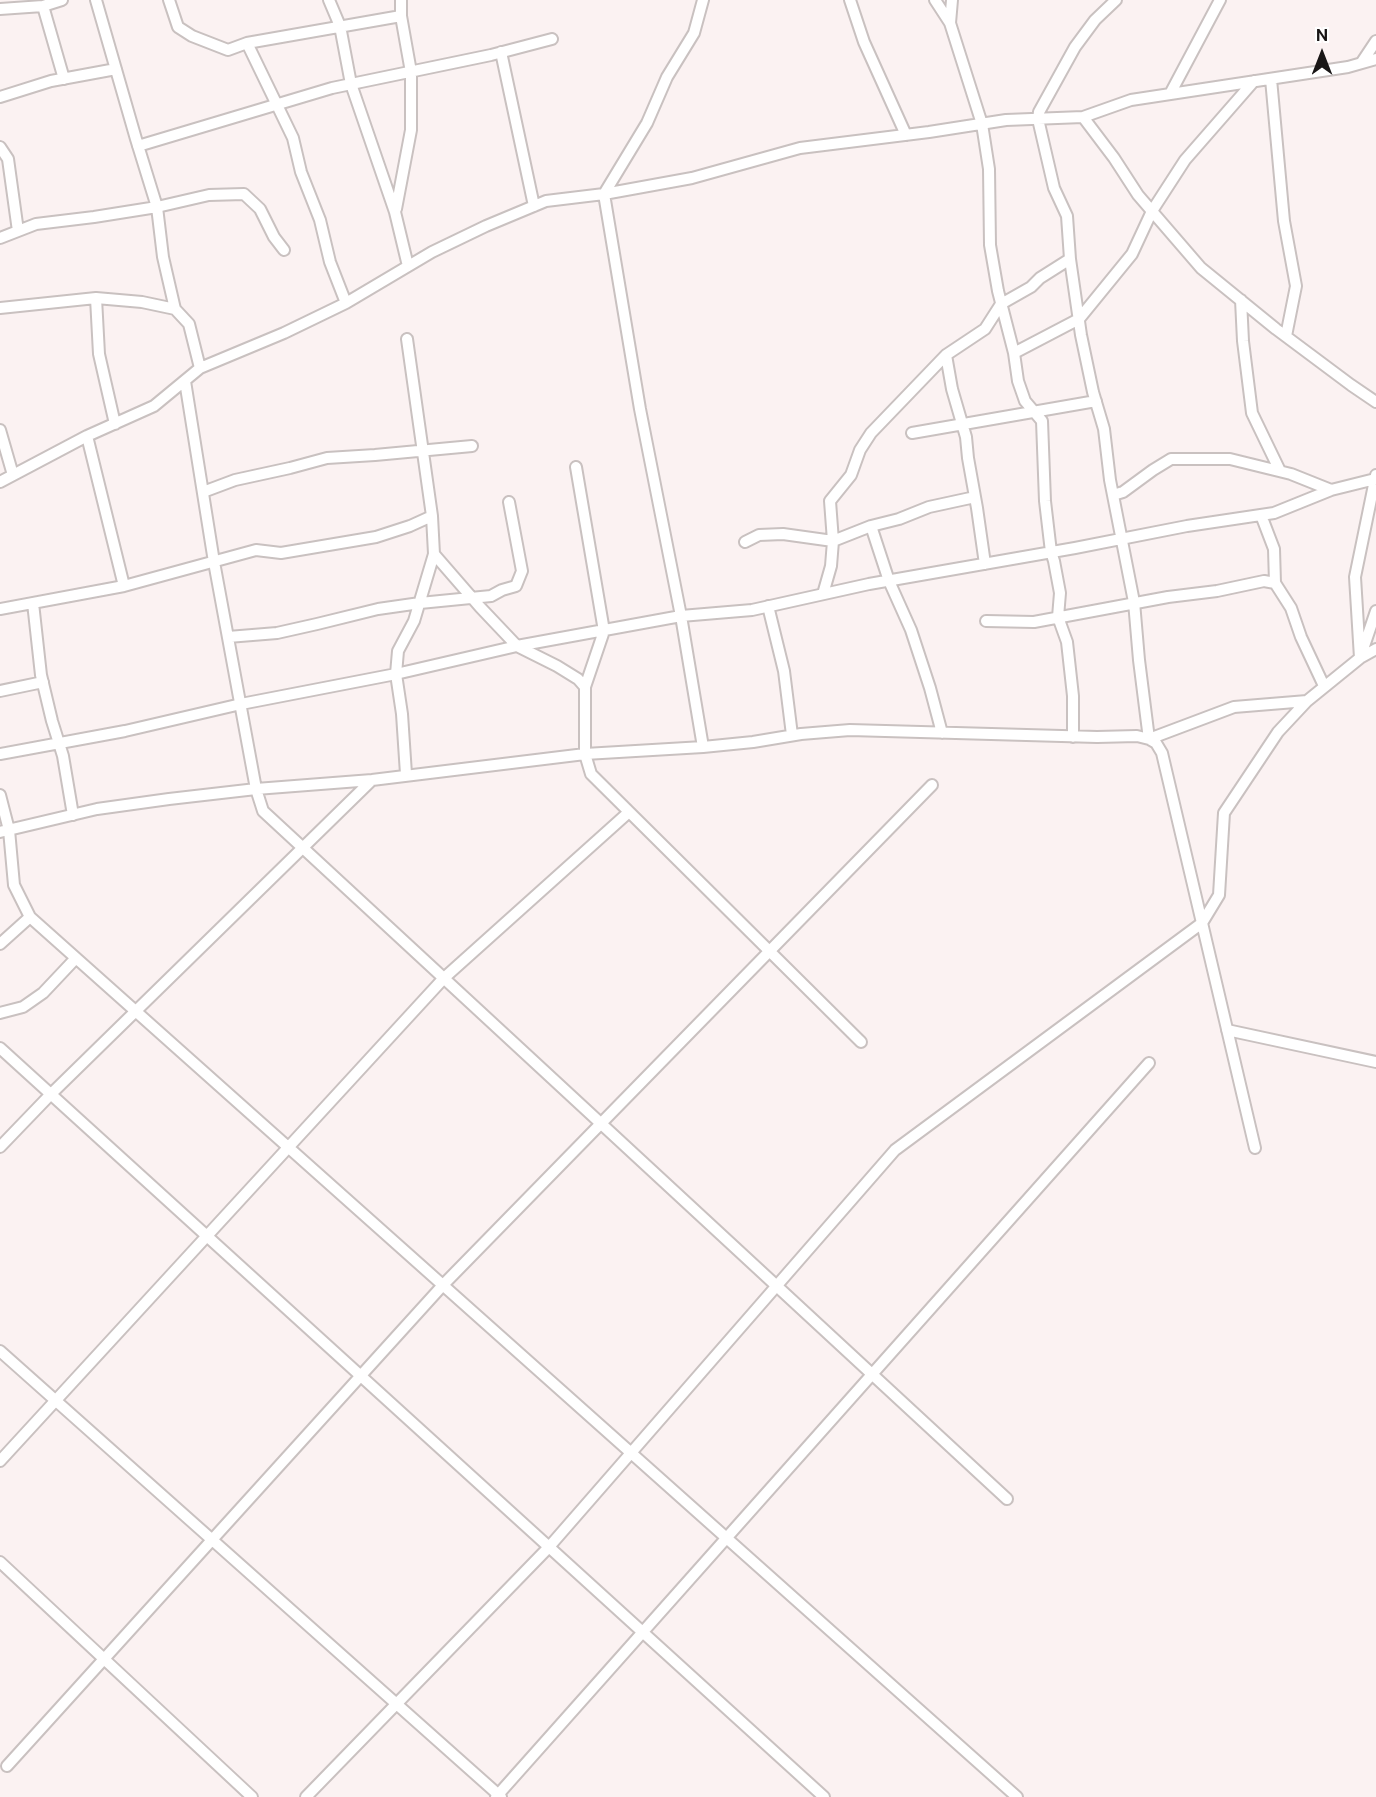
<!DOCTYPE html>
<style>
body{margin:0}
#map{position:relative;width:1376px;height:1797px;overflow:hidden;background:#fbf2f2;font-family:"Public Sans",sans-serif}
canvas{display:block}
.north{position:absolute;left:1292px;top:24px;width:60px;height:60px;-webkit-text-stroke:4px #fff;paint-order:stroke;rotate:0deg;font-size:16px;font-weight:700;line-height:24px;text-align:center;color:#191616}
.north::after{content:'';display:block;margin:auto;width:21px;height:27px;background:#191616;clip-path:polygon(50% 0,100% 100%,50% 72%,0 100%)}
</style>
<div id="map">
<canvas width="1376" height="1797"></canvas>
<div class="north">N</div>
</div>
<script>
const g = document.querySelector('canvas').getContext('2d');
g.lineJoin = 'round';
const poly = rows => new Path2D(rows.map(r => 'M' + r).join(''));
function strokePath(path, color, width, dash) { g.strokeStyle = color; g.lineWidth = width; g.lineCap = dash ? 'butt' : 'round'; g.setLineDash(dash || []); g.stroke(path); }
const minor = poly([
 [96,0,136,139,157,207,163,257,175,309],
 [169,0,178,27,192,36,228,50,247,43,401,16],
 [329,0,340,26,351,84,395,212,408,266],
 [850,0,864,42,906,135],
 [935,0,950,23],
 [952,0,950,23,982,124,989,169,990,245,998,291,1014,353,1018,381,1025,401,1042,421,1045,501,1051,552,1054,561,1060,593,1058,617,1067,642,1073,696,1073,737],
 [1116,0,1095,20,1075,47,1039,112,1038,119,1054,188,1067,216,1070,259,1081,335,1093,392,1104,429,1110,480,1134,602,1139,660,1149,739,1234,707,1307,701],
 [43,6,64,79],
 [0,9,43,6,62,0],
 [247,43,293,138,301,172,320,220,330,262,346,303],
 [501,52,534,206],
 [1362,62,1376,41],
 [1271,79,1284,221,1296,286,1286,336],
 [1170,94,1220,0],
 [0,97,51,81,116,69],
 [1083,117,1114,158,1138,195,1201,268,1276,329,1351,385,1376,402],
 [138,146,332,88,491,55,552,39],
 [0,147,8,159,18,231],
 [396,209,411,130,411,72,401,16,401,0],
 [0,238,36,224,94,217,157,207,209,195,244,194,260,209,274,237,284,250],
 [96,298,99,354,115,424],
 [1241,300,1243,341,1252,413,1280,471],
 [0,308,96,298,142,302,175,309,189,324,200,368],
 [1014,353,1079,319,1132,254,1152,211,1185,160,1254,81],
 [946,355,952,389,966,437,968,458,977,508,985,564],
 [185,381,214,562,256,789,263,811,1007,1499],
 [0,430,13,475],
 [912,433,1096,401],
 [87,436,124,586],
 [576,467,604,631,585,687,585,754,591,774,861,1042],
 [1376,475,1355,577,1360,658,1376,649],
 [0,482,87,436,154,406,200,368,284,333,346,303,432,252,486,226,546,201,604,194,692,178,800,148,929,132,1006,120,1083,117,1131,100,1348,67,1376,59],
 [203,492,235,480,290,468,327,458,375,455,472,446],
 [1113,495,1123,492,1153,470,1171,459,1230,459,1291,474,1331,490],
 [1261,515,1274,549,1275,583,1291,608,1301,637,1324,686],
 [871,526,889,581,911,630,930,688,942,733],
 [745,542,759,535,783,534,833,541,871,526,899,519,929,507,975,497],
 [434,554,480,607,517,646,557,666,578,679,585,687],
 [823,594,831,566,833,541,830,501,851,475,860,450,871,433,946,355,985,329,1001,304,1031,287,1040,278,1070,259],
 [33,603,41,675,52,721,63,756,73,815],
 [768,606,784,671,792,735],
 [0,609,124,586,256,550,281,553,376,537,410,526,432,516],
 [986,621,1034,622,1168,597,1217,591,1264,581,1275,583],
 [228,637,277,633,317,624,378,609,420,603,491,596,502,590,516,586,522,571,509,502],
 [0,691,43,682],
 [703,747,681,616,640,409,604,194,647,123,667,77,694,33,703,0],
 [0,754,125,731,241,704,396,674,517,646,681,616,752,610,869,584,1075,548,1187,526,1274,513,1331,490,1375,479],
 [406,774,402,714,396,674,398,651,414,621,434,554,432,516,407,339],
 [0,795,9,830,14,885,30,917,1017,1797],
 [0,832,97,809,169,799,256,789,372,780,585,754,703,747,753,742,801,734,850,730,1097,737,1137,736,1149,739,1156,743,1162,753,1255,1148],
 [0,944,30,917],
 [0,1013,23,1007,43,993,76,958],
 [1227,1030,1376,1062],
 [0,1048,824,1797],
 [0,1147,51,1094,372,780],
 [0,1351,501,1797],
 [0,1461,444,978,629,812],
 [0,1562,252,1797],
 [7,1766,443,1285,932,785],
 [306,1797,549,1547,895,1150,1202,923,1219,895,1224,813,1278,732,1307,701,1360,658,1376,611],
 [496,1797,1149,1063]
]);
strokePath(minor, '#c9c1c0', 14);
strokePath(minor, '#fff', 10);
</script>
